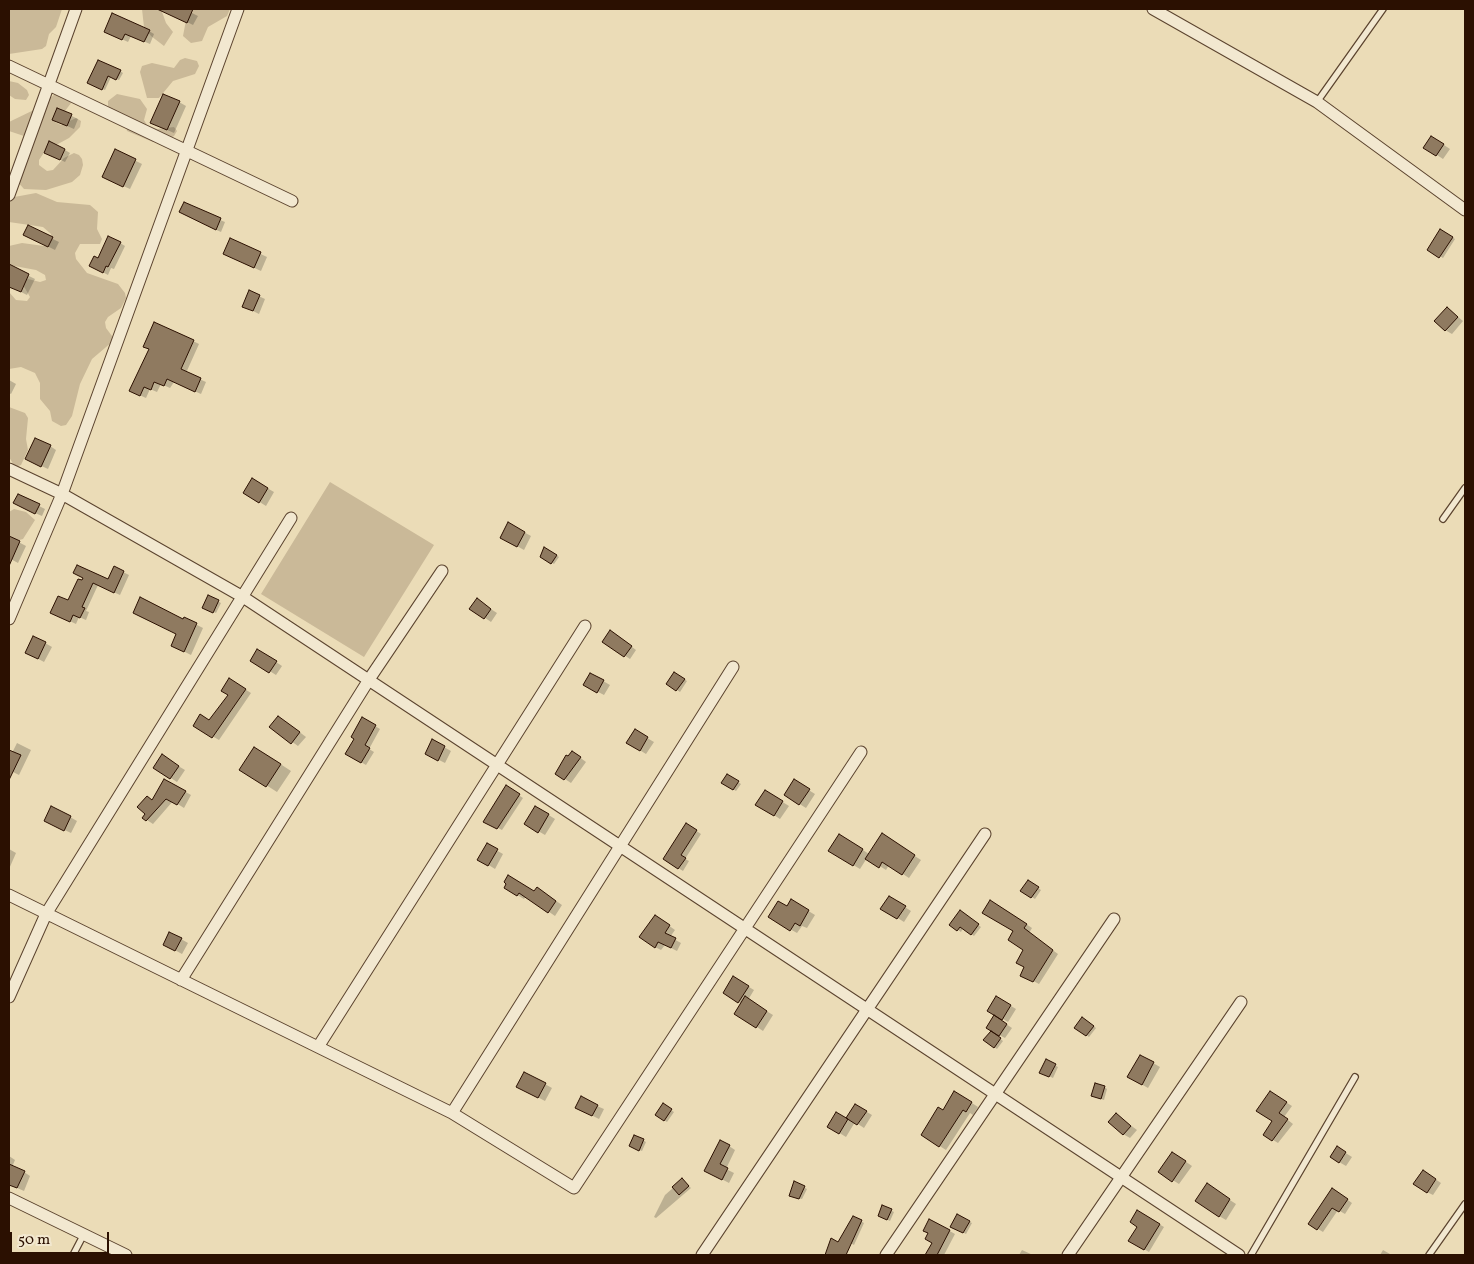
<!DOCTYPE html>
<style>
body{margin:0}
#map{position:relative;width:1474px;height:1264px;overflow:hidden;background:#ebdcb7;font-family:Vollkorn,serif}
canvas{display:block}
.frame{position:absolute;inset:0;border:10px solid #2b1001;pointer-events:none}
.scale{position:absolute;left:10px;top:1232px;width:99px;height:22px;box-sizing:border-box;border:2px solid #2b1001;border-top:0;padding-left:6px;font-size:15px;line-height:18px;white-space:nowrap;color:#2b1001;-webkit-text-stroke:4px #f2e8d0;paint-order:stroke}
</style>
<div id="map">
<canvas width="1474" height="1264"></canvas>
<div class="frame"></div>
<div class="scale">50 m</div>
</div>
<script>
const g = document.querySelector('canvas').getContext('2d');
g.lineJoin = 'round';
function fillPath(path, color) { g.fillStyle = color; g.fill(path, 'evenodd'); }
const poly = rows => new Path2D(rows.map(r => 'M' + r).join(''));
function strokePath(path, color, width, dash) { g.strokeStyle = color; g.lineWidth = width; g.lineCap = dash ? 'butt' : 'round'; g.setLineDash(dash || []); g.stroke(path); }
fillPath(poly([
 [9,9,62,9,56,27,49,34,46,46,42,49,9,54],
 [142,9,161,9,166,23,173,32,164,46,151,36,144,27],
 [186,9,230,9,227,16,208,27,202,41,191,43,183,36,187,15],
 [185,58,197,61,199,66,195,74,173,81,159,98,147,98,140,72,142,66,152,63,174,68,180,60],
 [9,81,18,83,27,90,29,95,26,100,15,99,9,95],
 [56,93,70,98,71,103,65,111,56,117,55,122,61,125,76,118,81,121,80,127,69,138,45,151,39,160,39,165,47,171,53,170,64,158,74,153,79,155,82,159,83,165,80,175,72,182,46,190,24,189,17,181,27,137,9,131,9,122,40,107],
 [117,94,140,99,147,109,144,120,147,125,157,129,174,127,177,131,174,136,164,142,153,142,127,131,125,120,108,106,108,101],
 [36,193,57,202,90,205,98,212,97,229,102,239,100,244,80,244,75,253,76,259,87,273,118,284,125,293,126,298,121,308,108,317,105,322,106,328,112,336,112,342,92,359,80,384,72,416,66,425,61,426,52,421,50,411,40,399,40,383,35,373,21,367,9,369,9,292,16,300,27,301,30,297,22,283,24,278,40,282,46,280,45,275,36,270,9,265,9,246,22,243,44,246,49,244,52,239,51,234,43,227,9,222,9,198],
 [9,407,25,413,28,418,26,439,28,450,21,465,15,467,9,457],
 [330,482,434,545,364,657,261,594],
 [14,509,26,512,35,520,23,539,12,542,9,540,9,512]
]), '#cab998');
fillPath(poly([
 [171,9,184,9,198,16,193,25,169,13],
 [149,31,154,34,150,44,131,36,128,42,111,34],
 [120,71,123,73,119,80,111,77,105,90,89,83],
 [179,102,186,106,174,133,158,126],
 [57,109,78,119,74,129,60,123],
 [1432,137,1450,149,1443,159,1425,147],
 [65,150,70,153,65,162,50,155],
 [116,151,142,164,130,189,110,180],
 [197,219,220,220,225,222,221,232,201,223],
 [28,227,59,242,55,250,31,238],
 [1441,230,1455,239,1443,258,1429,249],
 [231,240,267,257,261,271,231,257],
 [120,243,125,246,114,269,111,268,108,275,95,268,98,259],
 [9,266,35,279,27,295,9,286],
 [250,292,265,299,259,314,249,309],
 [1447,308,1463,321,1452,334,1445,330],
 [193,341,199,344,186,373,206,382,201,394,174,382,170,388,161,384,157,392,150,389,146,398,137,394,150,350,145,347],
 [9,380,16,384,11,394,9,393],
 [50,446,56,450,48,469,33,462],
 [253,480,274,492,266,506,245,493],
 [39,506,45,509,42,516,21,507],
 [509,524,531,536,524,550,501,537],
 [9,537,26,546,18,563,9,558],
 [545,548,559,557,554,564,541,556],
 [115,568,129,575,120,595,98,585,86,611,89,612,86,620,79,617,76,624,57,615,69,602,79,580,109,580],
 [209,597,221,603,216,613,204,607],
 [483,604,497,613,491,622,471,608],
 [185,619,203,628,191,655,179,649],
 [616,635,636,650,630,659,604,642],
 [45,643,52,647,44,662,33,656],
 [258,650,282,666,276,675,252,660],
 [591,674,610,685,604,695,585,685],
 [675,674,687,681,680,692,668,684],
 [230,680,251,693,219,740,195,726,210,721,230,695],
 [363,719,380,729,369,749,374,752,366,765,347,754,356,739],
 [285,721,306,737,298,746,271,727],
 [635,731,654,742,646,754,628,743],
 [433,741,451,751,445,763,433,757],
 [17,743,31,750,19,775,9,770,9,751,12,753],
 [265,754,291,771,277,792,241,769],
 [578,756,586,762,571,783,556,773],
 [168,760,185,770,177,782,154,767],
 [728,776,741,784,736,791,723,783],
 [165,780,191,795,184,808,173,801,153,824,144,818],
 [794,781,815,794,806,808,785,795],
 [506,787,523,798,502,830,485,821],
 [765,791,789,806,780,819,757,804],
 [536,807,555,819,545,835,526,824],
 [70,817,77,821,71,833,52,824],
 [686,824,701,834,685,859,689,861,683,871,664,859],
 [846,839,869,854,888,839,921,860,909,878,889,865,886,870,867,858,860,869,830,851],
 [487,845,503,854,495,869,479,859],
 [9,849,16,853,9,869],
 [1028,882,1041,890,1035,899,1024,892],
 [505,888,543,892,562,905,555,916,526,896,524,899],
 [889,897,911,911,904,922,882,908],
 [792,901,815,915,807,928,802,926,797,933,769,917,787,908],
 [996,904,1032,928,1029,933,1058,954,1039,984,1022,975,1026,967,1025,950,1015,931],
 [963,914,981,927,974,936,963,928,961,932,951,925],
 [661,920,675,930,670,937,681,943,677,951,665,945,661,950,655,947],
 [181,939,188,943,182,954,171,948],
 [734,978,754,990,748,1000,773,1015,763,1031,736,1013,742,1004,724,993],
 [996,997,1016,1009,1008,1022,988,1010],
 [1000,1020,1012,1028,1005,1038,997,1034],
 [1085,1020,1096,1028,1089,1037,1076,1027],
 [995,1035,1003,1041,997,1049,994,1047],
 [1141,1056,1160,1067,1148,1088,1129,1077],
 [1046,1061,1058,1067,1053,1078,1041,1072],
 [525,1073,552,1088,545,1101,524,1090],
 [1104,1087,1107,1089,1104,1100,1095,1097],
 [961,1096,978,1107,973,1115,970,1113,946,1150,922,1135],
 [1276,1096,1292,1106,1284,1117,1293,1124,1278,1143,1273,1140],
 [663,1105,674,1112,667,1122,656,1115],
 [855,1105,872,1115,864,1128,855,1122,846,1137,828,1126,846,1119],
 [597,1106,604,1109,599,1119,583,1111],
 [1118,1116,1137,1130,1130,1138,1123,1134],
 [635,1136,646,1142,642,1151,633,1147],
 [729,1146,735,1150,726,1169,734,1173,729,1183,712,1174],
 [1344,1152,1352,1157,1346,1166,1339,1162],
 [9,1156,15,1160,9,1174],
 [1179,1157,1192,1166,1179,1184,1160,1172],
 [24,1172,30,1176,24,1191,15,1187],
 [1429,1175,1441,1183,1433,1195,1427,1192],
 [682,1180,691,1188,656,1218,654,1217,665,1195],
 [795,1183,807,1189,802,1199,793,1197],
 [1213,1189,1236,1204,1226,1220,1219,1216],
 [1338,1193,1352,1203,1345,1214,1338,1210,1323,1232,1310,1224],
 [883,1207,894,1212,890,1221,882,1217],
 [1138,1212,1164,1227,1149,1252,1130,1241,1139,1226],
 [957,1216,972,1223,966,1234,951,1226],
 [853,1217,864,1223,854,1245,842,1238],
 [930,1220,955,1234,944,1255,927,1255,933,1242,930,1233],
 [1022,1250,1033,1255,1019,1255],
 [1383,1250,1390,1254,1392,1255,1380,1255]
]), '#0003');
const building = poly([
 [157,9,193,9,187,23,157,9],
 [112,13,150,30,144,42,125,34,122,40,104,32,112,13],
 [98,60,121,70,116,80,108,76,102,90,87,83,98,60],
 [163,94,180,101,167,130,150,123,163,94],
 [57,108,72,114,67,126,52,120,57,108],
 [1431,136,1444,144,1436,156,1423,148,1431,136],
 [49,141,65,149,60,160,44,153,49,141],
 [115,149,136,159,123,187,102,177,115,149],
 [184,202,221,218,216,230,179,212,184,202],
 [28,225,53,237,48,247,23,235,28,225],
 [1440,229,1453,237,1439,258,1427,250,1440,229],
 [108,236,121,242,108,267,106,266,103,273,89,266,94,256,98,258,108,236],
 [230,238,261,252,254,268,223,254,230,238],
 [9,264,29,274,21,292,9,287,9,264],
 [249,290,260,295,253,311,242,307,249,290],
 [1447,307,1458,317,1445,331,1434,321,1447,307],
 [154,322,194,340,181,369,201,378,195,392,167,379,164,386,154,382,151,390,144,387,140,396,129,391,149,349,143,347,154,322],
 [35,438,51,445,41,467,25,459,35,438],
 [252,478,268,488,259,503,243,493,252,478],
 [18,494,40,504,35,514,13,503,18,494],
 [508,522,525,532,517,547,500,538,508,522],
 [9,536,20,541,9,566,9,536],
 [544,547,557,555,551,564,540,557,544,547],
 [77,565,108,579,114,566,124,571,114,593,93,583,82,607,85,608,80,618,73,615,70,622,50,613,58,596,68,600,78,579,82,580,83,578,73,573,77,565],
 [208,595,219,600,213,613,202,608,208,595],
 [140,597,183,619,184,617,197,623,184,652,171,646,176,634,133,613,140,597],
 [477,598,491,609,484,619,469,609,477,598],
 [610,630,632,646,624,657,602,642,610,630],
 [33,636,46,642,38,659,25,653,33,636],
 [257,649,277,661,269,673,250,661,257,649],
 [674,672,685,679,676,691,666,684,674,672],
 [590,673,604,680,597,693,583,685,590,673],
 [229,678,246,689,212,738,193,726,200,714,209,720,228,695,221,691,229,678],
 [278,716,300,732,291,744,269,727,278,716],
 [362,717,376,725,365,745,370,748,361,763,345,754,354,739,351,737,362,717],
 [635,729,648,737,640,751,626,743,635,729],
 [432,739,445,746,438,761,425,754,432,739],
 [254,747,281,764,266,787,239,770,254,747],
 [9,750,21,755,9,780,9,750],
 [572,751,581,757,564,780,555,774,566,755,568,756,572,751],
 [162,754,179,766,170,779,153,768,162,754],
 [727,774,739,781,733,790,721,783,727,774],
 [164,779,186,791,177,805,166,799,146,821,142,818,145,814,137,807,147,796,152,800,164,779],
 [794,779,810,789,799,805,784,795,794,779],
 [506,785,520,794,497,829,483,822,506,785],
 [765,790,783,801,774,816,755,805,765,790],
 [51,806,71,816,64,831,44,821,51,806],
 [535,806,549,814,538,833,524,824,535,806],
 [686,823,697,830,681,855,686,858,678,869,663,859,686,823],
 [882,833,915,855,902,875,882,862,879,868,865,859,882,833],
 [839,834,863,849,853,866,828,851,839,834],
 [487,843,498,849,488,866,477,860,487,843],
 [508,875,534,891,537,887,556,901,548,913,519,893,517,896,504,888,506,884,504,882,508,875],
 [1028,880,1039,887,1031,898,1020,891,1028,880],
 [889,896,906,906,897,919,880,909,889,896],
 [791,899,809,910,800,926,795,923,790,931,768,917,778,901,787,906,791,899],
 [990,900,1027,924,1024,928,1053,950,1033,982,1020,976,1024,967,1016,963,1023,950,1008,940,1013,931,982,913,990,900],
 [960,910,979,924,971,935,960,927,957,931,949,925,960,910],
 [655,915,670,925,665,933,676,938,671,948,658,942,655,948,639,937,655,915],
 [169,932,182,938,175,951,163,945,169,932],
 [733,976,749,986,738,1003,723,993,733,976],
 [745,996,767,1011,756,1028,734,1014,745,996],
 [996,996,1011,1005,1002,1020,987,1011,996,996],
 [994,1015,1007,1024,999,1036,986,1028,994,1015],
 [1082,1017,1094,1026,1086,1036,1074,1028,1082,1017],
 [991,1031,1001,1038,994,1048,983,1040,991,1031],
 [1140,1055,1154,1062,1142,1085,1127,1077,1140,1055],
 [1046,1059,1056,1064,1049,1077,1039,1073,1046,1059],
 [524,1072,546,1083,538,1098,516,1087,524,1072],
 [1095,1083,1105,1086,1101,1099,1091,1096,1095,1083],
 [954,1091,972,1102,966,1112,963,1110,939,1147,921,1135,938,1107,943,1110,954,1091],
 [1270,1091,1287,1102,1279,1113,1288,1119,1272,1141,1263,1135,1272,1121,1256,1111,1270,1091],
 [581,1096,598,1105,592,1116,575,1108,581,1096],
 [663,1103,672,1109,664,1121,655,1115,663,1103],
 [855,1104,867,1111,857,1125,846,1118,855,1104],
 [836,1112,848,1119,839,1134,827,1127,836,1112],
 [1116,1113,1131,1126,1123,1135,1108,1122,1116,1113],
 [634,1135,644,1139,639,1151,629,1146,634,1135],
 [720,1140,730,1145,720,1164,728,1168,722,1180,704,1171,720,1140],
 [1337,1146,1346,1152,1339,1163,1330,1157,1337,1146],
 [1172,1152,1186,1161,1172,1182,1158,1172,1172,1152],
 [9,1164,25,1171,17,1188,9,1185,9,1164],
 [1423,1170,1436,1179,1427,1193,1413,1184,1423,1170],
 [682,1178,689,1186,679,1195,672,1187,682,1178],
 [794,1181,805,1186,799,1199,789,1196,794,1181],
 [1207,1183,1230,1199,1219,1217,1195,1201,1207,1183],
 [1332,1188,1348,1199,1339,1212,1332,1208,1317,1230,1308,1224,1332,1188],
 [882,1205,892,1209,887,1220,878,1216,882,1205],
 [1137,1210,1160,1224,1144,1250,1128,1241,1137,1227,1130,1222,1137,1210],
 [957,1214,970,1221,963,1233,950,1227,957,1214],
 [853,1216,862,1220,846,1255,825,1255,831,1238,838,1242,853,1216],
 [929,1219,950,1230,937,1255,925,1255,932,1243,925,1239,928,1233,923,1231,929,1219]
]);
fillPath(building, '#8f7a60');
strokePath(building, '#2b1001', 1);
const lane = poly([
 [1317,102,1383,9],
 [1443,519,1465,488],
 [73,1255,84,1234],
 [1251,1255,1355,1077],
 [1429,1255,1465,1204]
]);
const street = poly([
 [1153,9,1317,102,1465,210],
 [9,66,292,201],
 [9,195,76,9],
 [9,469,62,494,243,597,1239,1255],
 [9,619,62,494,238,9],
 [9,895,452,1113,574,1188,861,752],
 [181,980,370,678,442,571],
 [9,997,46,914,291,518],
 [318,1047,585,626],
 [452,1113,733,667],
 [9,1198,126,1255],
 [702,1255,985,834],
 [886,1255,1114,919],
 [1068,1255,1241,1002]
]);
strokePath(lane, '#5b432e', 8);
strokePath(street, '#5b432e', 13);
strokePath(lane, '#f2e8d0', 5.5);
strokePath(street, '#f2e8d0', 11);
</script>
